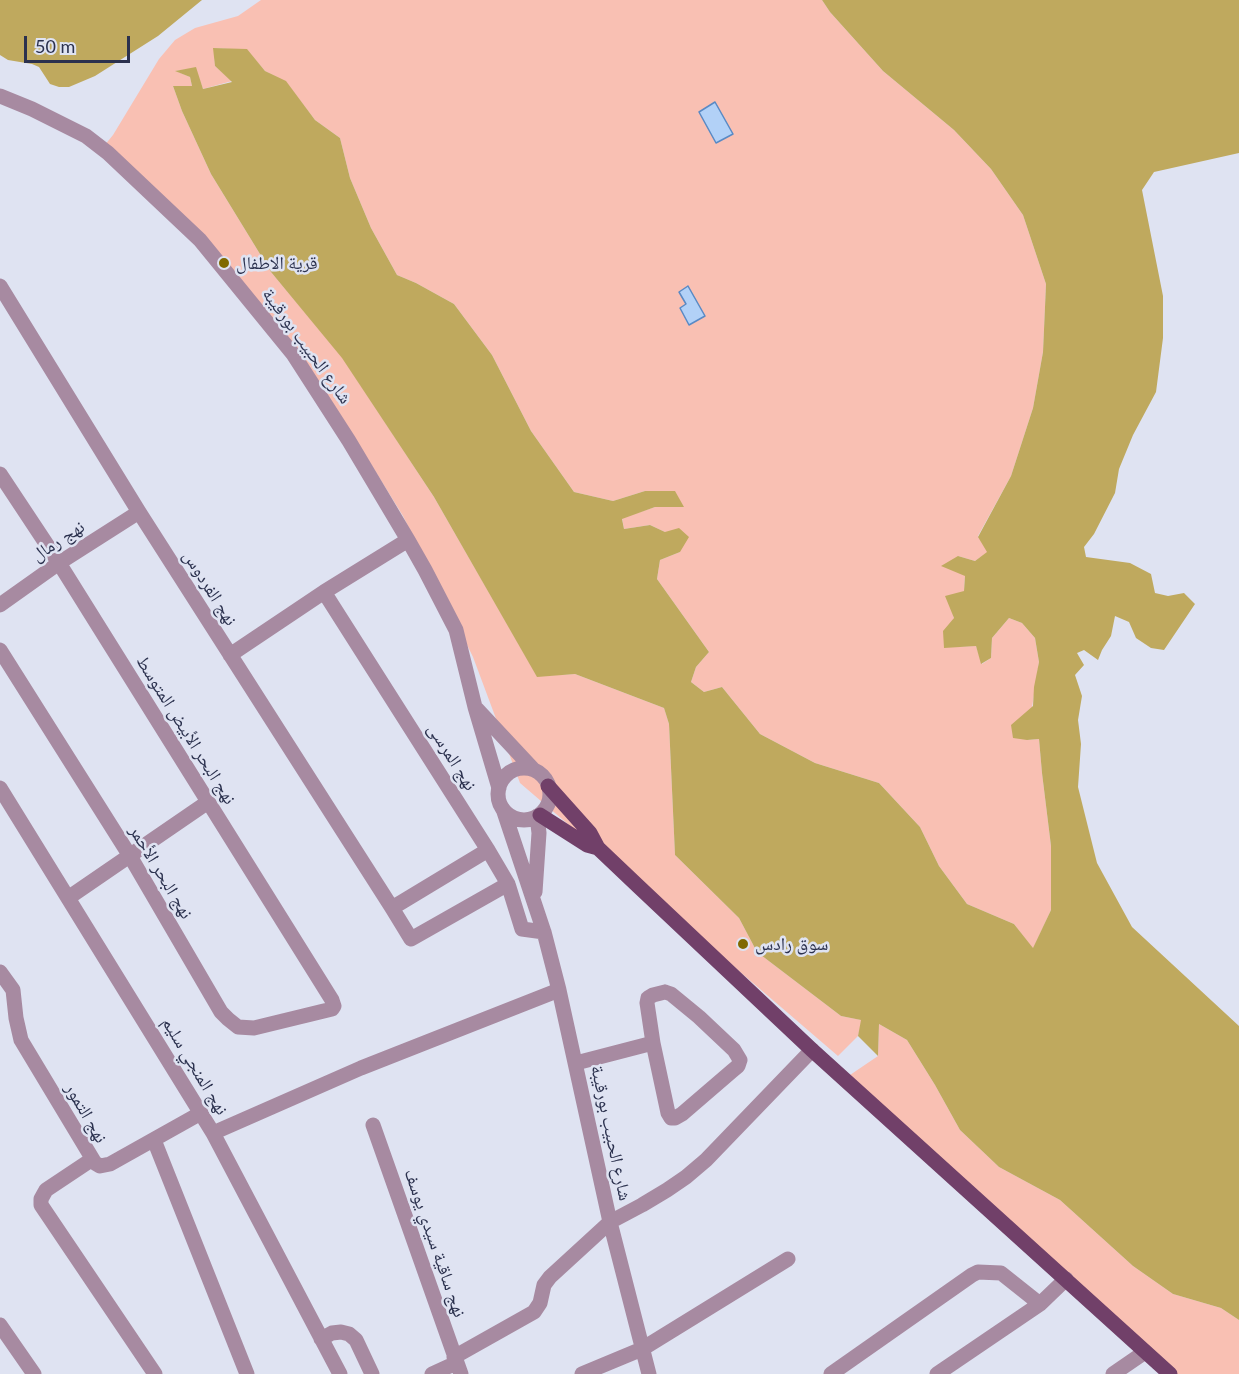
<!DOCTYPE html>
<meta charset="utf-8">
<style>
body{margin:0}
#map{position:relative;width:1239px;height:1374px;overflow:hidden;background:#dfe3f2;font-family:Lato,sans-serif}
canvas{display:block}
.scale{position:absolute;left:24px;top:36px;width:106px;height:27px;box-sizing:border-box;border:3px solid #2b314e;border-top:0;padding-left:8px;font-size:18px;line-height:21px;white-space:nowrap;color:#2b314e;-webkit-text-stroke:4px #dfe3f2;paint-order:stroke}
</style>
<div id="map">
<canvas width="1239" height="1374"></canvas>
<div class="scale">50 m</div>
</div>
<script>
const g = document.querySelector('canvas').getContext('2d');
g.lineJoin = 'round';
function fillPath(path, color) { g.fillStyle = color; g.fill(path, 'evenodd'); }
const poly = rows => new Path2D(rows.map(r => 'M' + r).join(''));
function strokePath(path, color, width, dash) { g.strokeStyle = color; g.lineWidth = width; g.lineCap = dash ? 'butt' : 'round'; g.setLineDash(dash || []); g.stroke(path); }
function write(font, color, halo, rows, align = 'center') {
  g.font = font + ' Lato,"Noto Naskh Arabic",sans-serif'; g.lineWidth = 5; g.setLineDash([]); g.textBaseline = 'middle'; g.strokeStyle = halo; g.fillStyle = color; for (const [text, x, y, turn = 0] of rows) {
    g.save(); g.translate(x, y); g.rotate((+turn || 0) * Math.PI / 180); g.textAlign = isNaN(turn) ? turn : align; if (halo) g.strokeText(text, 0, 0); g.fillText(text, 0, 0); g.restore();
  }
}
fillPath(poly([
 [261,0,822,0,830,12,883,71,954,130,991,169,1023,215,1046,284,1043,352,1033,408,1011,476,978,536,988,552,975,561,958,556,965,576,964,591,951,608,954,618,944,647,976,646,982,664,991,658,992,638,1009,618,1022,623,1035,638,1039,662,1027,740,1039,739,1042,773,1051,846,1051,910,1033,949,1014,924,967,904,939,866,920,827,879,783,815,763,760,734,722,687,704,692,691,682,696,667,709,652,657,579,660,560,680,552,665,532,650,525,624,529,622,518,655,507,684,507,645,491,613,501,574,492,531,431,492,355,454,304,416,283,397,275,371,228,350,178,340,138,315,120,286,82,265,71,247,50,214,48,215,66,232,81,203,89,195,68,176,71,190,77,192,86,173,86,182,111,211,174,271,272,342,357,434,497,537,676,575,674,664,708,669,724,675,855,739,918,757,952,841,1016,862,1020,858,1036,838,1056,520,783,473,657,403,516,356,440,299,352,104,146,113,135,159,59,175,40,195,28,238,16],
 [879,1024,907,1040,935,1085,960,1130,999,1167,1060,1200,1133,1266,1173,1294,1221,1308,1239,1320,1239,1374,1170,1374,850,1075,878,1056]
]), '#f9c0b3');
fillPath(poly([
 [0,0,202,0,158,36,95,76,69,87,59,87,50,84,39,67,32,64,8,60,0,55],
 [822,0,1239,0,1239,153,1154,172,1142,190,1163,296,1163,338,1156,392,1133,435,1119,469,1115,493,1094,534,1084,547,1086,557,1130,563,1151,574,1155,593,1168,596,1184,593,1195,604,1164,650,1151,648,1136,638,1129,622,1115,616,1111,636,1102,650,1098,660,1084,650,1077,653,1084,665,1075,675,1082,696,1078,720,1081,744,1078,787,1097,863,1132,927,1239,1026,1239,1320,1221,1308,1173,1294,1133,1266,1060,1200,999,1167,960,1130,935,1085,907,1040,879,1024,878,1056,858,1036,861,1020,841,1016,757,952,739,918,675,855,669,724,664,708,575,674,537,677,434,497,342,358,271,272,211,174,182,111,173,86,192,86,190,77,175,71,196,67,203,89,232,82,215,66,213,48,247,49,265,71,286,81,315,120,340,138,350,178,371,228,397,275,416,283,454,304,492,355,531,431,574,492,613,501,645,491,675,491,684,507,655,507,622,519,624,529,650,525,665,532,679,528,689,537,680,552,660,560,657,579,709,652,696,667,691,682,704,692,722,687,760,734,815,763,879,783,920,827,939,866,967,904,1014,924,1033,948,1051,910,1051,846,1042,773,1039,739,1027,740,1013,738,1011,725,1033,706,1034,687,1039,662,1035,638,1022,623,1009,618,992,638,991,658,981,664,976,646,944,648,943,631,954,618,945,596,964,591,965,576,941,566,958,556,975,561,987,552,978,537,1011,476,1033,408,1043,352,1046,284,1023,215,991,169,954,130,883,71,830,12]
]), '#bfa95e');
const building = poly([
 [715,102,733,134,716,143,699,112,715,102],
 [688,286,705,316,689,325,680,308,686,304,679,292,688,286]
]);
fillPath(building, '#b2d1f7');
strokePath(building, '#598ac5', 1.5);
strokePath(poly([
 [0,96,32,109,86,136,108,153,200,240,293,354,349,441,408,540,425,570,456,630,475,707,499,788],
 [0,286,139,512,392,908,411,939,508,884],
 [0,474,59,563,332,1000,334,1006,332,1009,254,1028,238,1027,228,1019,221,1012,130,856,0,650],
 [324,592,488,850,508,884,522,929,544,932],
 [0,605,59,563,139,512],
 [230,655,324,592,408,540],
 [477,709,534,770],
 '498 794a26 26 0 1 1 52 0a26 26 0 1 1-52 0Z',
 [0,788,213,1133,340,1374],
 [503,809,544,932,559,990,610,1222,649,1374],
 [535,892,539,833,537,816],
 [68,898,208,802],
 [392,908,488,850],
 [0,972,13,990,16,1018,21,1040,95,1163,100,1166,110,1164,201,1113],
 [665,992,671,994,699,1017,734,1050,740,1060,738,1066,732,1071,682,1114,675,1118,671,1118,668,1113,653,1043,647,1003,648,998,653,995,665,992],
 [576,1063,653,1043],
 [373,1125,461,1374],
 [213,1133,361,1068,559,990],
 [154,1140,247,1374],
 [91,1160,46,1190,41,1199,41,1205,155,1374],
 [0,1325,34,1374],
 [321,1339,332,1333,341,1332,349,1334,356,1340,372,1374],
 [454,1357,534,1312,540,1303,544,1285,550,1277,610,1222,642,1205,667,1190,686,1177,706,1160,812,1050],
 [432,1374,456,1363],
 [582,1374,642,1349,788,1259],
 [831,1374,972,1275,978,1272,1001,1273,1040,1304],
 [937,1374,1040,1304,1066,1279],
 [1113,1374,1145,1352]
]), '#a78aa1', 15);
strokePath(poly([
 [548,786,590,833,598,848,638,886,812,1050,1170,1374],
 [540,815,587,845,598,848]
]), '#714069', 15);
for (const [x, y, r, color] of [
 [224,263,6,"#806900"],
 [743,944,6,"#806900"]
]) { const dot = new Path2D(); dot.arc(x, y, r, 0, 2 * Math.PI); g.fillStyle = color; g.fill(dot); strokePath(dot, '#dfe3f2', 2); }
write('18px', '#2b314e', '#dfe3f2', [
 ["قرية الاطفال",236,263],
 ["سوق رادس",755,944]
], 'left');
write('18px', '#2b314e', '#dfe3f2', [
 ["شارع الحبيب بورقيبة",307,346,54],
 ["نهج رمال",58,541,-33],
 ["نهج الفردوس",210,588,58],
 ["نهج البحر الأبيض المتوسط",186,730,58],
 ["نهج المرسى",452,757,58],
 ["نهج البحر الأحمر",161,872,59],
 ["نهج المنجي سليم",195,1066,59],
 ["نهج التمور",86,1113,60],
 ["شارع الحبيب بورقيبة",611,1133,78],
 ["نهج ساقية سيدي يوسف",435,1243,71]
]);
</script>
